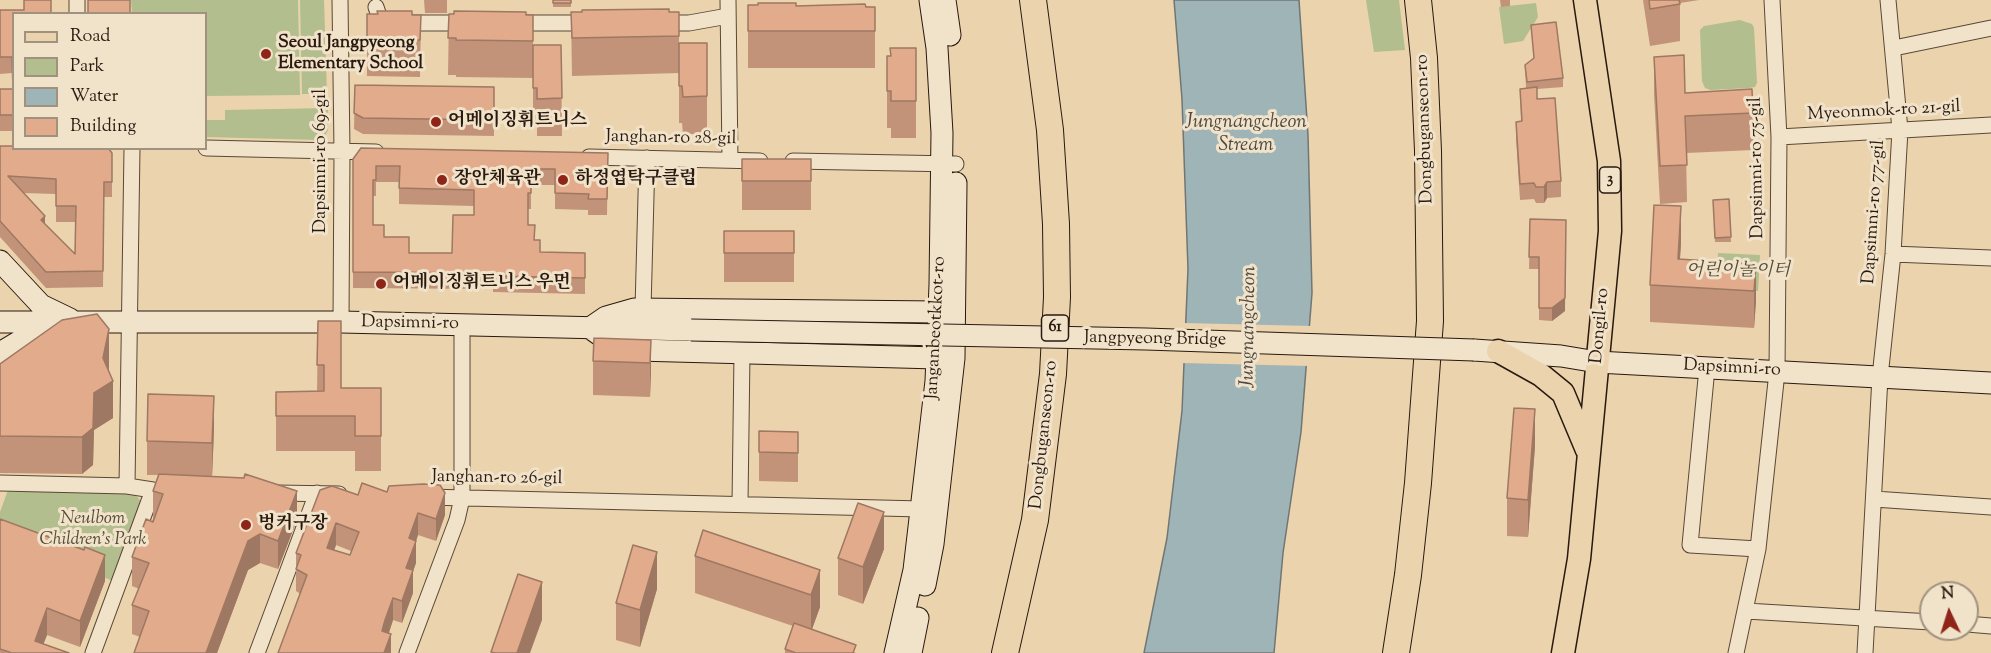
<!DOCTYPE html>
<meta charset="utf-8">
<style>
body{margin:0}
#map{position:relative;width:1991px;height:653px;overflow:hidden;background:#ead3ad;font-family:"Sorts Mill Goudy",serif}
canvas{display:block}
.legend{position:absolute;left:12px;top:12px;width:195px;height:138px;box-sizing:border-box;background:#f1e2ca;border:2px solid #a1927f;margin:0;padding:8px 10px;list-style:none;font-size:18px;color:#2a190f}
.legend li{display:flex;align-items:center;gap:12px;height:30px}
.legend b{width:30px;border:2px solid #a1927f}
.north{position:absolute;left:1919px;top:581px;width:60px;height:60px;box-sizing:border-box;background:#f1e2ca;border:2px solid #a1927f;border-radius:50%;rotate:356deg;font-size:16px;font-weight:700;line-height:24px;text-align:center;color:#2a190f}
.north::after{content:'';display:block;margin:auto;width:21px;height:27px;background:#8f2418;clip-path:polygon(50% 0,100% 100%,50% 72%,0 100%)}
</style>
<div id="map">
<canvas width="1991" height="653"></canvas>
<ul class="legend">
<li><b style="height:8px;background:#ead3ad"></b>Road</li>
<li><b style="height:16px;background:#b2be8d"></b>Park</li>
<li><b style="height:16px;background:#9fb4b7"></b>Water</li>
<li><b style="height:16px;background:#e2ab8c"></b>Building</li>
</ul>
<div class="north">N</div>
</div>
<script>
const g = document.querySelector('canvas').getContext('2d');
g.lineJoin = 'round';
function fillPath(path, color) { g.fillStyle = color; g.fill(path, 'evenodd'); }
const poly = rows => new Path2D(rows.map(r => 'M' + r).join(''));
function strokePath(path, color, width, dash) { g.strokeStyle = color; g.lineWidth = width; g.lineCap = dash ? 'butt' : 'round'; g.setLineDash(dash || []); g.stroke(path); }
function write(font, color, halo, rows, align = 'center') {
  g.font = font + ' "Sorts Mill Goudy","Noto Serif KR",serif'; g.lineWidth = 6; g.setLineDash([]); g.textBaseline = 'middle'; g.strokeStyle = halo; g.fillStyle = color; for (const [text, x, y, turn = 0] of rows) {
    g.save(); g.translate(x, y); g.rotate((+turn || 0) * Math.PI / 180); g.textAlign = isNaN(turn) ? turn : align; if (halo) g.strokeText(text, 0, 0); g.fillText(text, 0, 0); g.restore();
  }
}
fillPath(poly([
 [131,0,298,0,300,95,206,96,206,14,132,13],
 [300,0,324,0,327,94,302,94],
 [1366,0,1399,0,1405,50,1374,52],
 [1536,3,1538,17,1523,41,1504,44,1499,7],
 [1740,20,1752,24,1754,28,1757,83,1755,87,1749,88,1711,90,1705,88,1702,81,1700,30,1704,26],
 [328,108,328,130,325,136,319,140,206,137,206,120,225,120,225,110],
 [1718,253,1760,255,1758,291,1716,289],
 [8,490,133,492,145,506,116,582,0,538,0,512]
]), '#b2be8d');
const water = poly([
 [1174,0,1299,0,1308,135,1312,293,1301,432,1283,553,1274,653,1144,653,1167,538,1182,411,1188,269,1182,99,1174,0]
]);
fillPath(water, '#9fb4b7');
strokePath(water, '#707674', 1.5);
fillPath(poly([
 [1183,323,1312,326,1309,366,1181,363]
]), '#ead3ad');
const street = poly([
 [77,0,77,14],
 [340,0,342,151,341,322],
 [728,0,730,160],
 [376,7,379,16,385,21,394,23,469,23],
 [514,23,589,23],
 [658,23,689,23,728,16],
 [1894,48,1991,28],
 [1779,137,1991,125],
 [206,148,376,152],
 [589,157,760,161],
 [793,161,956,164],
 [1893,254,1991,258],
 [643,309,647,158],
 [1707,368,1690,545,1758,549],
 [0,483,127,486,153,490,174,491],
 [127,486,132,148],
 [276,493,339,494],
 [426,497,922,509],
 [1874,499,1991,507],
 [740,504,742,353],
 [1746,611,1931,622],
 [1967,624,1991,626],
 [93,653,153,490],
 [257,653,317,493],
 [407,653,457,520,462,498,462,325],
 [1736,653,1758,549,1777,372,1779,137,1772,0],
 [1865,653,1880,377,1893,254,1900,130,1888,0]
]);
const secondary = poly([
 [945,0,950,35],
 [0,261,41,305,70,319],
 [0,322,341,322,691,330],
 [1474,350,1561,356,1597,362,1991,383],
 [0,353,30,335,55,328],
 [937,358,637,350,614,345,590,328,606,317,634,309,939,312],
 [925,585,933,544,954,358,956,183],
 [895,653,914,570,936,381,940,285,942,133,937,48,930,0],
 [911,653,918,618]
]);
const primary = poly([
 [1498,351,1541,375,1563,393,1587,450],
 [1563,653,1579,559,1610,231,1609,161,1585,0]
]);
const highway = poly([
 [1005,653,1035,520,1053,374,1057,297,1056,224,1050,130,1033,0],
 [1396,653,1408,575,1418,483,1430,321,1428,151,1424,58,1418,0]
]);
strokePath(street, '#5a4836', 17);
strokePath(secondary, '#2a190f', 23);
strokePath(primary, '#2a190f', 25);
strokePath(highway, '#2a190f', 28);
strokePath(street, '#f1e2ca', 15);
strokePath(secondary, '#f1e2ca', 21);
strokePath(primary, '#ead3ad', 22);
strokePath(highway, '#ead3ad', 26);
const secondaryBridge = poly([
 [691,330,1146,339,1474,350]
]);
strokePath(secondaryBridge, '#2a190f', 23, []);
strokePath(secondaryBridge, '#f1e2ca', 21);
fillPath(poly([
 [51,0,14,14,14,131,0,131,0,89,12,89,12,73,0,74,0,10,24,10],
 [424,0,447,0,447,13,425,13],
 [553,0,571,0,571,7,553,7],
 [1500,0,1510,0,1510,6,1501,7],
 [1643,0,1699,0,1680,3,1680,41,1650,46],
 [748,5,875,7,875,68,748,68],
 [571,12,679,12,679,43,707,43,707,134,683,134,682,123,679,123,679,73,572,76],
 [367,14,421,15,420,77,367,76],
 [449,14,533,15,533,45,561,45,562,136,537,136,537,125,533,125,533,78,456,77,456,75,448,75],
 [1531,25,1563,78,1563,87,1537,89,1537,99,1561,181,1561,197,1547,198,1544,203,1536,203,1534,199,1520,200,1516,138,1516,122,1521,122,1520,89,1526,88,1525,65,1534,58],
 [916,48,916,138,891,138,891,128,887,128,887,56,890,56],
 [1654,57,1685,93,1753,113,1753,150,1686,153,1687,202,1660,204,1654,94],
 [355,85,494,87,494,136,363,134,354,129],
 [0,146,112,153,112,197,104,197,103,287,46,288,0,237],
 [23,193,56,194,56,222,75,222,75,254,45,224],
 [608,153,607,215,588,215,588,210,555,209,555,185,531,185,531,209,528,209,528,225,540,252,585,253,585,294,493,292,493,289,353,288,353,159],
 [376,182,399,182,399,204,474,206,474,215,452,253,409,253,384,237,373,225,373,196,376,196],
 [742,159,811,159,811,210,742,210],
 [1729,199,1731,242,1715,242,1713,200],
 [1530,219,1565,311,1552,321,1539,320,1539,269,1529,269],
 [724,231,794,231,794,282,724,282],
 [1681,243,1680,259,1756,264,1756,301,1754,328,1650,322,1650,285],
 [318,321,341,388,381,388,381,471,355,471,355,451,276,451,276,392,317,392],
 [651,340,650,397,593,395,593,361],
 [0,364,109,367,109,370,113,418,94,430,93,465,82,474,0,473],
 [214,430,212,476,297,520,278,569,260,563,248,570,217,653,134,653,140,637,132,634,132,605,139,589,132,586,132,557,153,519,153,491,158,475,147,475,147,441],
 [798,432,798,482,759,481,759,452],
 [1535,446,1528,537,1507,536,1507,498],
 [358,495,445,515,436,541,418,535,416,541,416,563,413,571,413,593,402,623,393,620,389,633,391,653,296,591,296,553],
 [336,545,351,551,350,555,334,550],
 [0,519,105,581,80,647,47,635,43,644,69,653,0,653],
 [884,549,863,604,838,595,838,558],
 [695,556,820,570,820,607,812,629,856,653,785,653,785,649,793,626,695,593],
 [657,589,640,647,616,640,616,603]
]), '#c29378');
fillPath(poly([
 [1547,182,1547,198,1544,203,1544,187],
 [1681,206,1681,243,1678,287,1678,259],
 [45,216,45,231,41,220],
 [1566,220,1565,311,1552,321,1552,308],
 [1756,264,1756,301,1754,328,1754,291],
 [109,329,109,367,105,386,113,381,113,418,94,430,93,465,82,474,82,437,103,358],
 [651,340,651,374,650,397,650,363],
 [214,396,214,430,212,477,212,443],
 [1535,409,1535,446,1528,537,1528,500],
 [297,491,297,520,278,569,278,541],
 [445,493,445,515,436,541,436,519],
 [884,512,884,549,863,604,863,567],
 [418,513,418,535,416,541,416,563,413,571,413,593,402,623,402,601,409,538],
 [336,523,336,545,327,570,327,548],
 [260,534,260,563,248,570,217,653,206,653,248,541],
 [657,552,657,589,640,647,640,610],
 [105,555,105,581,80,647,80,621],
 [820,570,820,607,811,632,811,595],
 [542,582,542,620,530,653,517,653],
 [393,598,393,620,382,653,382,631],
 [47,608,47,635,40,653,35,641],
 [391,634,391,653,384,653]
]), '#9e7862');
const building = poly([
 [24,0,51,0,51,14,14,14,14,115,0,115,0,89,13,89,12,57,0,57,0,10,24,10,24,0],
 [88,0,130,0,130,14,88,14,88,0],
 [553,0,571,0,571,3,553,3,553,0],
 [1649,0,1679,0,1680,4,1650,9,1649,0],
 [758,3,796,3,796,6,865,4,866,7,875,7,875,31,748,31,748,5,758,5,758,3],
 [669,9,669,12,679,12,679,36,572,38,571,12,582,12,582,10,669,9],
 [377,11,412,11,412,15,421,15,420,40,367,39,367,14,378,14,377,11],
 [454,11,526,12,526,15,533,15,533,41,456,40,456,38,448,38,449,14,454,14,454,11],
 [1556,22,1563,78,1527,82,1525,65,1534,58,1531,25,1556,22],
 [679,43,707,43,707,96,683,97,682,86,679,86,679,43],
 [533,45,561,45,562,98,537,99,537,88,533,88,533,45],
 [890,48,916,48,916,101,891,101,891,91,887,91,887,56,891,56,890,48],
 [1684,55,1685,93,1752,89,1753,113,1685,116,1687,165,1660,166,1654,57,1684,55],
 [355,85,494,87,494,120,363,118,354,113,355,85],
 [1537,87,1537,99,1555,98,1561,181,1547,182,1544,187,1536,187,1534,183,1520,184,1516,122,1522,121,1520,89,1537,87],
 [0,146,14,146,14,148,108,148,112,153,112,182,104,182,103,271,46,272,0,221,0,146],
 [8,176,56,179,56,206,76,206,75,254,41,220,45,216,8,176],
 [361,148,608,153,607,199,588,199,589,194,555,193,555,169,531,169,531,193,528,193,528,225,535,225,534,240,540,240,540,252,585,253,585,278,493,276,493,273,353,272,353,159,361,148],
 [376,166,400,166,399,188,474,190,474,215,453,215,452,253,409,253,409,237,384,237,384,225,373,225,373,180,376,180,376,166],
 [742,159,811,159,811,181,742,181,742,159],
 [1729,199,1731,237,1715,238,1713,200,1729,199],
 [1654,205,1681,206,1678,259,1756,264,1754,291,1650,285,1654,205],
 [1530,219,1566,220,1565,298,1552,308,1539,308,1539,257,1529,257,1530,219],
 [724,231,794,231,794,253,724,253,724,231],
 [97,314,109,329,103,358,113,381,94,393,93,428,82,437,0,436,0,364,62,320,97,314],
 [318,321,341,321,341,388,381,388,381,436,355,436,355,416,276,416,276,392,324,391,324,365,317,365,318,321],
 [594,338,651,340,650,363,593,361,594,338],
 [148,394,214,396,212,443,147,441,148,394],
 [1514,408,1535,409,1528,500,1507,498,1514,408],
 [759,431,798,432,798,453,759,452,759,431],
 [159,474,244,478,245,474,297,491,278,541,260,534,248,541,206,653,134,653,149,611,132,605,149,563,132,557,146,519,153,522,163,494,153,491,159,474],
 [362,483,387,492,389,486,423,484,440,485,445,493,436,519,418,513,409,538,416,541,406,568,413,570,402,601,393,598,385,620,382,631,391,634,384,653,278,653,307,575,296,569,301,555,296,553,320,490,332,486,358,495,362,483],
 [336,523,359,532,350,555,327,548,336,523],
 [858,503,884,512,863,567,838,558,858,503],
 [0,519,84,550,85,547,105,555,80,621,47,608,35,641,69,653,12,653,0,649,0,519],
 [703,530,820,570,811,595,695,556,703,530],
 [633,545,657,552,640,610,616,603,633,545],
 [518,574,542,582,517,653,495,653,491,652,518,574],
 [794,623,856,645,853,653,796,653,785,649,794,623]
]);
fillPath(building, '#e2ab8c');
strokePath(building, '#9e7862', 1.5);
for (const [x, y, r, color] of [
 [266,54,6,"#8f2418"],
 [436,122,6,"#8f2418"],
 [442,180,6,"#8f2418"],
 [563,180,6,"#8f2418"],
 [381,284,6,"#8f2418"],
 [246,525,6,"#8f2418"]
]) { const dot = new Path2D(); dot.arc(x, y, r, 0, 2 * Math.PI); g.fillStyle = color; g.fill(dot); strokePath(dot, '#f1e2ca', 2); }
for (const [x, y, w] of [
 [1610,180,21],
 [1055,328,27]
]) { const box = new Path2D(); box.roundRect(x - w / 2, y - 13, w, 26, 4.5); g.fillStyle = '#f1e2ca'; g.fill(box); strokePath(box, '#2a190f', 1.5); }
write('bold 16px', '#2a190f', null, [
 ["3",1610,180],
 ["61",1055,328]
]);
write('bold 18px', '#2a190f', '#f1e2ca', [
 ["Seoul Jangpyeong",278,44],
 ["Elementary School",278,65],
 ["어메이징휘트니스",448,122],
 ["장안체육관",454,180],
 ["하정엽탁구클럽",575,180],
 ["어메이징휘트니스 우먼",393,284],
 ["벙커구장",258,525]
], 'left');
write('18px', '#2a190f', '#f1e2ca', [
 ["Myeonmok-ro 21-gil",1884,112,-3],
 ["Dongbuganseon-ro",1426,129,-92],
 ["Janghan-ro 28-gil",671,139,1],
 ["Dapsimni-ro 69-gil",322,161,-90],
 ["Dapsimni-ro 75-gil",1758,168,-91],
 ["Dapsimni-ro 77-gil",1875,212,-86],
 ["Dapsimni-ro",410,324,1],
 ["Dongil-ro",1601,326,-85],
 ["Janganbeotkkot-ro",937,328,-87],
 ["Jangpyeong Bridge",1155,340,1],
 ["Dapsimni-ro",1732,369,3],
 ["Dongbuganseon-ro",1045,435,-84],
 ["Janghan-ro 26-gil",497,479,1]
]);
write('italic 18px', '#534b35', '#f1e2ca', [
 ["어린이놀이터",1738,272],
 ["Neulbom",93,520],
 ["Children's Park",93,541]
]);
write('italic 20px', '#4d4841', '#f1e2ca', [
 ["Jungnangcheon",1246,124],
 ["Stream",1246,147],
 ["Jungnangcheon",1250,327,-89]
]);
</script>
